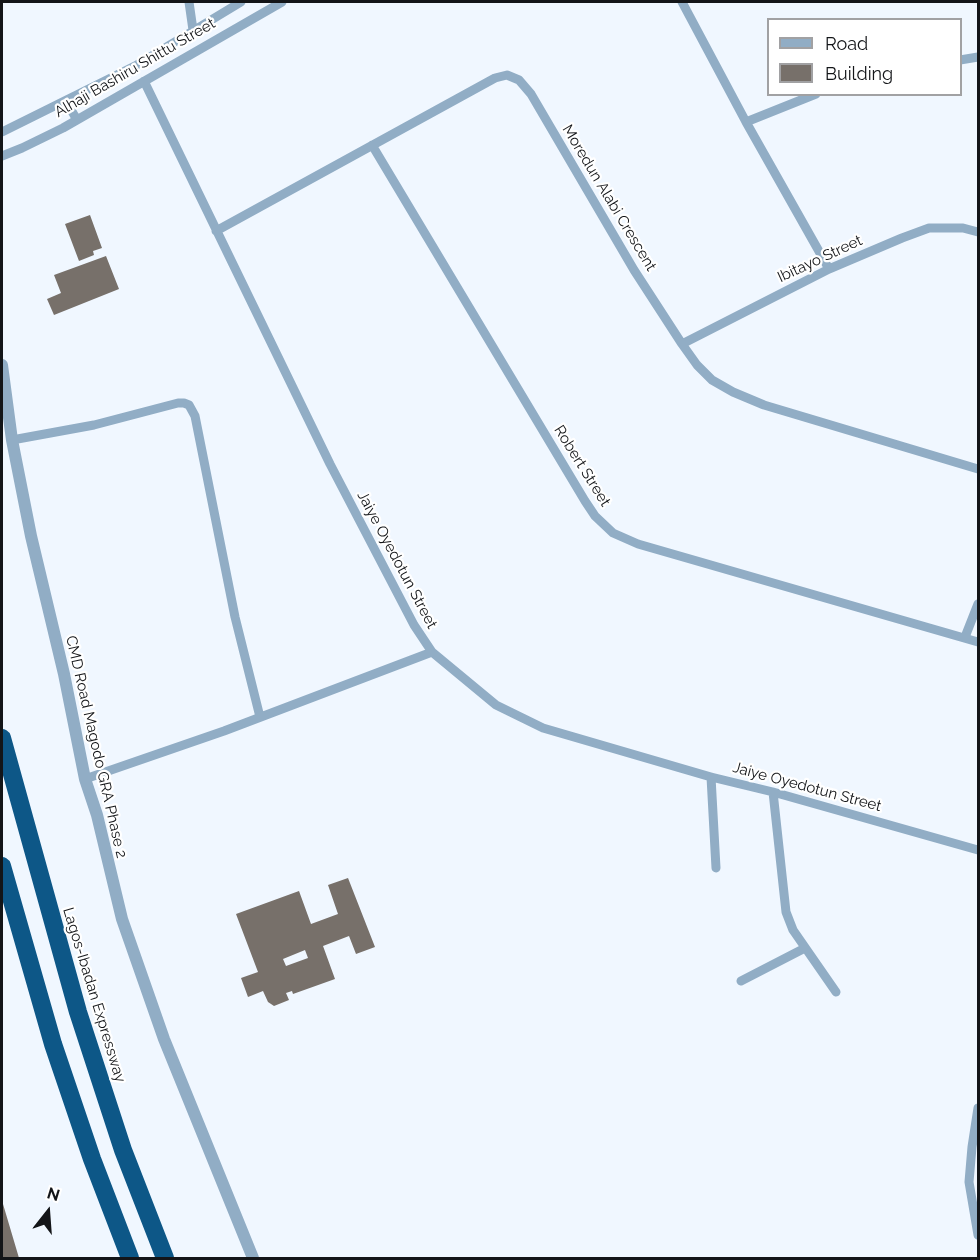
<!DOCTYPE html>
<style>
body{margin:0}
#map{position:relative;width:980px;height:1260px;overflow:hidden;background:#f0f7ff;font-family:Raleway,sans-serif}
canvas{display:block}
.frame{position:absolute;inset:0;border:3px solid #131518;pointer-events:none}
.legend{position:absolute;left:767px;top:18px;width:195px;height:78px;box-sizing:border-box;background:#fff;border:2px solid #a1a1a3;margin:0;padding:8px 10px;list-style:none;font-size:18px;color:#131518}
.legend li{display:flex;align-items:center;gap:12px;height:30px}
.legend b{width:30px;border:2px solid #a1a1a3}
.north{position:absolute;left:18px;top:1182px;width:60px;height:60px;-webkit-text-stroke:4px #fff;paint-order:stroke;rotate:17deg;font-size:16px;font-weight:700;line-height:24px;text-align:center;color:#131518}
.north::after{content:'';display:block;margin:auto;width:21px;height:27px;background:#131518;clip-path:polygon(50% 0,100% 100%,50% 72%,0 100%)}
</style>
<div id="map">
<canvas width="980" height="1260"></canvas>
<div class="frame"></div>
<ul class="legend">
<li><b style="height:8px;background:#91adc5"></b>Road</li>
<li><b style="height:16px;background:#77706a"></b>Building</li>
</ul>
<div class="north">N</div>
</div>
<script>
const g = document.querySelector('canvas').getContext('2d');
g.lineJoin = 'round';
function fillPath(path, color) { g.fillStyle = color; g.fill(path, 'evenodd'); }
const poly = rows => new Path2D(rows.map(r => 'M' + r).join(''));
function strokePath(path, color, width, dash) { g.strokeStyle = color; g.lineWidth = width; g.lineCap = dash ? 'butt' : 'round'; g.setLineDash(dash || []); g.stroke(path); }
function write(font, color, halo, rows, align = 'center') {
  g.font = font + ' Raleway,sans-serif'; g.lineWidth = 4.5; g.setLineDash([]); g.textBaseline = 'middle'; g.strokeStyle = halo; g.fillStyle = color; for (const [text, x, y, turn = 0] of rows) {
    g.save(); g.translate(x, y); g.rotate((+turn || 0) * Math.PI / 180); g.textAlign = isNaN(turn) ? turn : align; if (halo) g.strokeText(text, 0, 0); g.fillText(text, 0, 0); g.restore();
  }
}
fillPath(poly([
 [90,215,102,248,93,251,94,255,79,261,65,224],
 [106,256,119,289,54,315,47,299,61,293,54,275],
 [348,878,375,947,356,954,349,936,323,946,335,979,293,994,292,991,286,993,289,1000,274,1006,268,1002,263,991,248,997,241,978,258,972,236,914,299,891,311,924,338,914,328,885],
 [305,950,308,958,286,966,283,959],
 [3,1204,19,1258,2,1258,2,1205]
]), '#77706a');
strokePath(poly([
 [189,2,193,30],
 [682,2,746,122,829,269],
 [960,60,978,57],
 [144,81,330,464,414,625,432,652,496,705,543,728,711,777,773,792,978,850],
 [66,101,77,120],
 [746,122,816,94],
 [2,132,135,66,241,2],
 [372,145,585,501,595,516,613,533,638,544,978,642],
 [2,156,22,148,63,128,282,2],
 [216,231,495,78,507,75,519,80,531,94,634,270,682,344,697,365,712,380,733,392,764,405,978,469],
 [682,344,829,269,902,238,929,228,963,228,978,232],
 [12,440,94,425,178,403,184,403,189,405,195,416,235,617,260,717],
 [965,637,978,604],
 [711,777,716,868],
 [85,779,224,731,432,652],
 [773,792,786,912,793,930,836,992],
 [741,981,805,948],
 [978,1108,972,1147,969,1182,978,1235]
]), '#91adc5', 9);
strokePath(poly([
 [2,365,12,440,31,536,64,674,85,779,97,815,122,919,164,1039,253,1258]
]), '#91adc5', 12);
strokePath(poly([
 [2,738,78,1012,123,1150,165,1258],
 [2,866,53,1044,92,1159,130,1258]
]), '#0d5787', 18);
write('15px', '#131518', '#fff', [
 ["Alhaji Bashiru Shittu Street",135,68,-30],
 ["Moredun Alabi Crescent",609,198,59],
 ["Ibitayo Street",820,259,-25],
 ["Robert Street",582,466,58],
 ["Jaiye Oyedotun Street",397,560,62],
 ["CMD Road Magodo GRA Phase 2",96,747,77],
 ["Jaiye Oyedotun Street",807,787,15],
 ["Lagos-Ibadan Expressway",94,995,73]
]);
</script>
